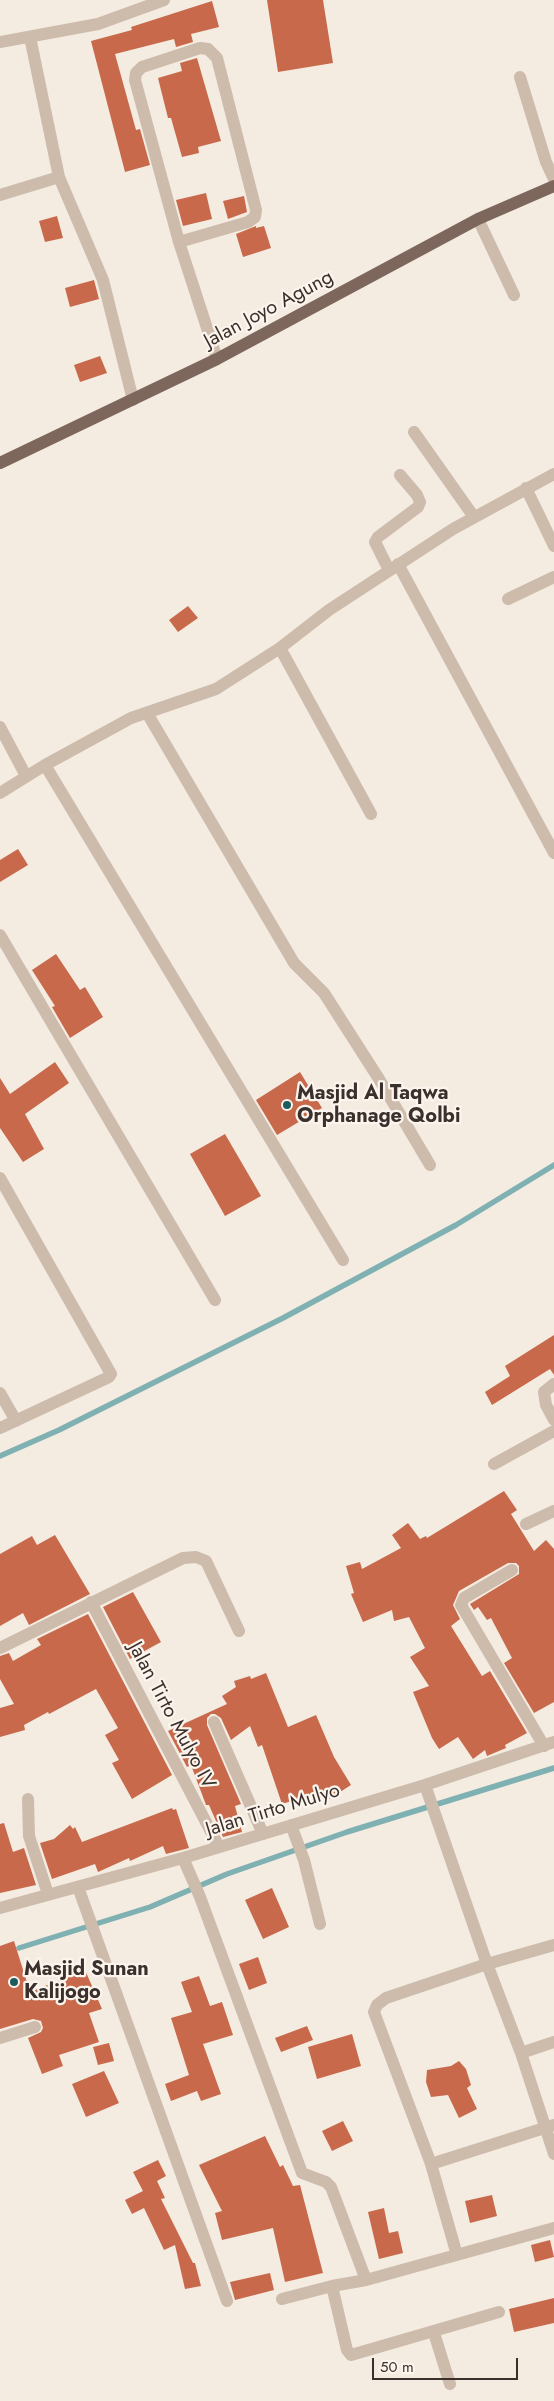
<!DOCTYPE html>
<style>
body{margin:0}
#map{position:relative;width:554px;height:2401px;overflow:hidden;background:#f4ebe1;font-family:Jost,sans-serif}
canvas{display:block}
.scale{position:absolute;left:372px;top:2358px;width:146px;height:22px;box-sizing:border-box;border:2px solid #3b302b;border-top:0;padding-left:6px;font-size:15px;line-height:18px;white-space:nowrap;color:#3b302b;-webkit-text-stroke:4px #fbf5ee;paint-order:stroke}
</style>
<div id="map">
<canvas width="554" height="2401"></canvas>
<div class="scale">50 m</div>
</div>
<script>
const g = document.querySelector('canvas').getContext('2d');
g.lineJoin = 'round';
const poly = rows => new Path2D(rows.map(r => 'M' + r).join(''));
function strokePath(path, color, width, dash) { g.strokeStyle = color; g.lineWidth = width; g.lineCap = dash ? 'butt' : 'round'; g.setLineDash(dash || []); g.stroke(path); }
function fillPath(path, color) { g.fillStyle = color; g.fill(path, 'evenodd'); }
function write(font, color, halo, rows, align = 'center') {
  g.font = font + ' Jost,sans-serif'; g.lineWidth = 4.5; g.setLineDash([]); g.textBaseline = 'middle'; g.strokeStyle = halo; g.fillStyle = color; for (const [text, x, y, turn = 0] of rows) {
    g.save(); g.translate(x, y); g.rotate((+turn || 0) * Math.PI / 180); g.textAlign = isNaN(turn) ? turn : align; if (halo) g.strokeText(text, 0, 0); g.fillText(text, 0, 0); g.restore();
  }
}
strokePath(poly([
 [0,1456,59,1430,283,1318,456,1225,554,1165],
 [19,1948,150,1907,227,1874,347,1832,554,1768]
]), '#7fb0b2', 5.5);
fillPath(poly([
 [267,0,323,0,333,63,278,72],
 [212,1,219,27,191,34,193,42,176,47,174,39,115,54,136,130,140,129,150,165,125,172,91,41,132,30,131,27],
 [197,58,221,141,198,147,199,153,182,157,171,118,168,118,158,78,182,71,180,63],
 [206,193,212,219,183,226,176,200],
 [244,196,247,212,228,219,223,201],
 [57,216,63,238,45,242,39,221],
 [256,226,256,228,264,226,271,248,243,257,236,234],
 [94,280,99,299,70,307,65,288],
 [100,356,107,373,80,382,74,365],
 [188,606,198,618,178,632,169,620],
 [18,849,28,865,0,882,0,860],
 [56,954,80,990,85,987,103,1017,70,1038,52,1007,55,1006,32,970],
 [55,1062,69,1083,25,1114,44,1149,23,1162,0,1128,0,1078,10,1094],
 [300,1072,322,1108,277,1135,256,1100],
 [225,1134,261,1196,225,1216,190,1154],
 [554,1335,554,1375,550,1369,492,1405,485,1392,510,1376,505,1366],
 [504,1491,517,1510,511,1514,534,1551,546,1540,554,1549,554,1702,534,1713,504,1663,512,1658,491,1618,487,1620,478,1607,474,1610,470,1604,519,1574,519,1566,516,1563,508,1563,459,1591,453,1605,460,1619,451,1626,482,1676,490,1671,527,1733,505,1745,506,1748,487,1756,485,1750,473,1759,458,1737,439,1749,432,1738,413,1692,429,1686,410,1657,425,1648,409,1617,394,1621,392,1610,363,1622,351,1594,354,1593,346,1566,360,1562,362,1569,401,1548,392,1535,408,1523,420,1539,426,1536,427,1538],
 [55,1535,90,1594,29,1625,23,1613,0,1626,0,1554,32,1536,37,1545],
 [133,1592,161,1642,130,1659,103,1607],
 [88,1614,172,1775,132,1799,112,1763,119,1760,105,1735,118,1728,96,1689,49,1714,48,1712,24,1725,25,1730,0,1737,0,1708,14,1704,0,1679,0,1656,9,1653,13,1661,41,1645,37,1639],
 [266,1673,288,1727,316,1715,334,1757,351,1785,329,1799,324,1791,282,1804,262,1745,258,1747,250,1726,231,1740,221,1718,215,1714,211,1714,207,1718,207,1725,241,1804,235,1806,242,1832,223,1837,209,1805,206,1805,191,1765,187,1767,168,1731,227,1704,222,1696,236,1687,234,1681,250,1676,251,1679],
 [172,1808,173,1810,176,1809,189,1848,166,1854,163,1846,130,1861,129,1858,98,1872,95,1864,52,1879,40,1843,54,1839,70,1825,73,1829,75,1827,82,1842],
 [4,1823,13,1852,24,1848,36,1885,0,1893,0,1824],
 [272,1888,289,1927,263,1939,245,1900],
 [14,1941,30,1992,85,1970,102,2009,89,2013,99,2042,59,2055,63,2066,42,2074,28,2038,41,2032,43,2028,41,2021,33,2019,0,2029,0,1946],
 [258,1957,267,1983,249,1990,239,1964],
 [199,1976,210,2006,222,2002,233,2035,203,2044,221,2094,201,2101,197,2091,171,2101,165,2084,189,2075,171,2018,192,2012,181,1982],
 [307,2026,313,2040,281,2052,275,2038],
 [352,2034,361,2066,317,2079,308,2047],
 [109,2043,114,2061,98,2065,93,2047],
 [459,2061,466,2069,471,2085,467,2088,477,2109,459,2118,448,2095,431,2097,426,2082,427,2070,451,2066],
 [104,2071,119,2103,86,2117,72,2084],
 [343,2121,353,2141,332,2151,322,2131],
 [265,2136,280,2167,283,2165,293,2186,300,2185,323,2273,285,2282,273,2228,222,2240,215,2213,222,2211,199,2165],
 [158,2160,166,2176,157,2181,165,2198,161,2199,193,2263,195,2263,201,2286,185,2289,175,2245,164,2250,144,2208,132,2214,125,2200,143,2191,133,2172],
 [492,2195,497,2216,470,2223,465,2201],
 [384,2208,389,2233,398,2231,403,2253,379,2259,368,2212],
 [550,2240,554,2257,535,2262,531,2245],
 [270,2273,274,2290,235,2300,230,2282],
 [554,2298,554,2323,514,2332,509,2309]
]), '#c8694b');
strokePath(poly([
 [30,37,59,177,103,280,133,400],
 [0,42,98,24,164,0],
 [520,77,546,162,554,179],
 [0,195,59,177],
 [478,219,514,295],
 [179,242,248,222,255,217,256,210,217,58,208,49,200,48,142,67,136,73,135,80,179,242,217,359],
 [414,432,474,517],
 [526,488,554,546],
 [398,564,554,853],
 [389,570,375,542,378,537,418,507,420,502,417,495,400,475],
 [508,599,554,577],
 [280,648,371,814],
 [147,713,294,963,324,993,379,1079,430,1165],
 [0,727,26,776],
 [45,765,343,1260],
 [0,793,45,765,131,718,216,689,280,648,329,610,453,529,554,474],
 [0,935,215,1300],
 [0,1178,111,1374,109,1377,0,1428],
 [554,1384,544,1392,546,1405,554,1420],
 [0,1393,16,1421],
 [494,1464,554,1431],
 [526,1524,554,1511],
 [512,1570,464,1598,461,1605,544,1746],
 [91,1602,219,1847],
 [0,1648,183,1558,196,1557,206,1561,239,1631],
 [214,1722,263,1834],
 [425,1785,487,1964,521,2053,554,2154],
 [28,1799,29,1836,48,1894],
 [291,1825,304,1860,320,1924],
 [183,1858,200,1897,302,2173,326,2182,331,2187,366,2280],
 [78,1887,227,2301],
 [0,1908,183,1858,425,1785,554,1742],
 [0,2038,35,2027],
 [521,2053,554,2042],
 [431,2164,554,2125],
 [457,2255,431,2164,374,2012,377,2005,386,1998,487,1964,554,1945],
 [332,2286,347,2350,351,2355,499,2312],
 [282,2299,332,2286,366,2280,554,2228],
 [434,2333,450,2384]
]), '#cdbbac', 12);
strokePath(poly([
 [0,463,217,359,478,219,554,186]
]), '#7d675c', 12);
for (const [x, y, r, color] of [
 [287,1105,5,"#1f5a5e"],
 [14,1982,5,"#1f5a5e"]
]) { const dot = new Path2D(); dot.arc(x, y, r, 0, 2 * Math.PI); g.fillStyle = color; g.fill(dot); strokePath(dot, '#fbf5ee', 2); }
write('20px', '#3b302b', '#fbf5ee', [
 ["Jalan Joyo Agung",269,310,-28],
 ["Jalan Tirto Mulyo IV",171,1716,62],
 ["Jalan Tirto Mulyo",273,1811,-17]
]);
write('bold 20px', '#3b302b', '#fbf5ee', [
 ["Masjid Al Taqwa",297,1094],
 ["Orphanage Qolbi",297,1117],
 ["Masjid Sunan",24,1970],
 ["Kalijogo",24,1993]
], 'left');
</script>
